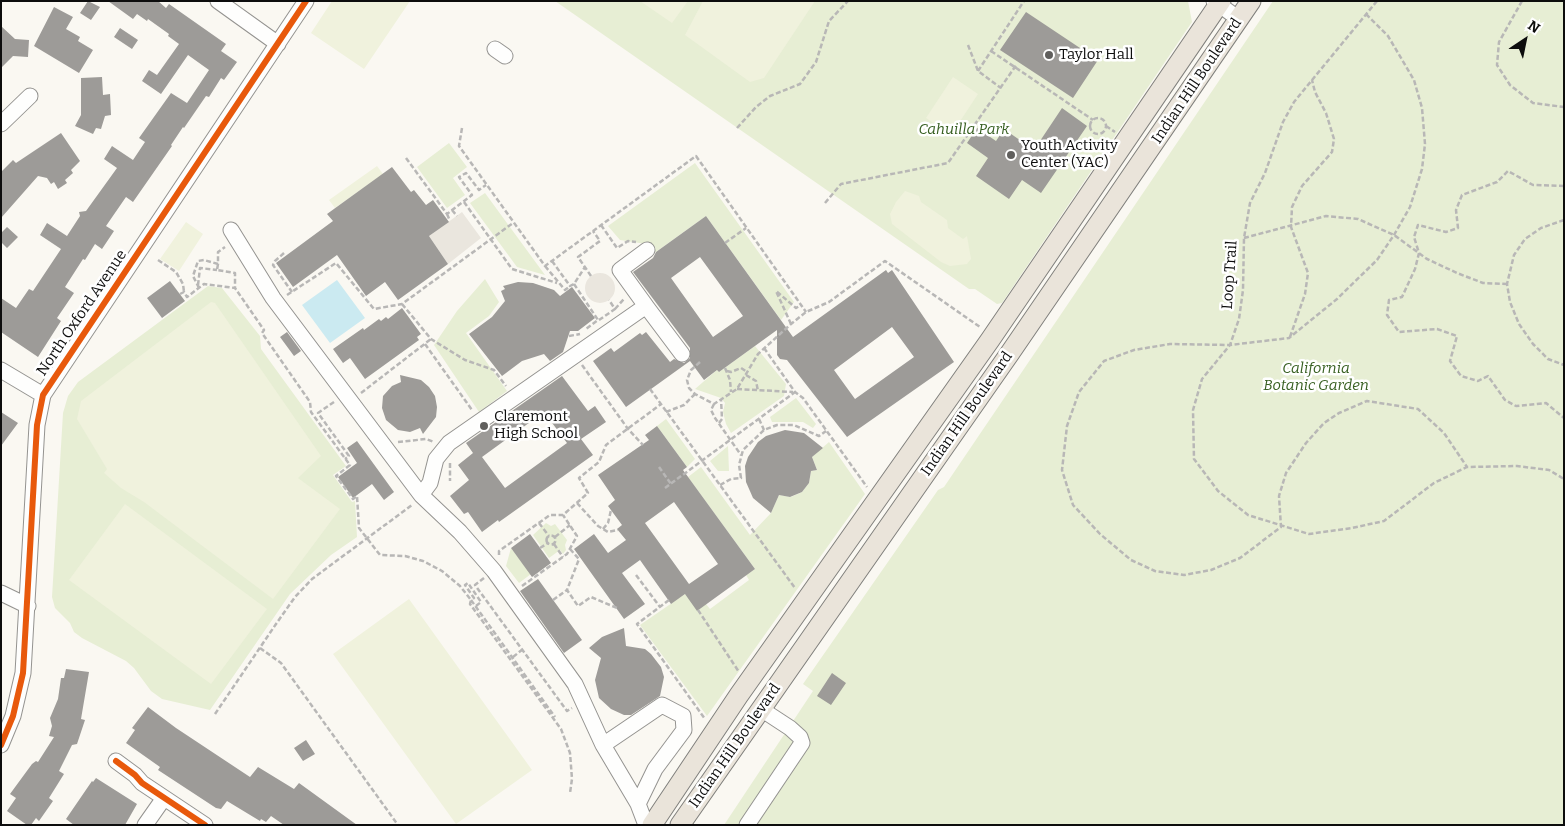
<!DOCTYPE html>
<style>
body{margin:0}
#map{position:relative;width:1565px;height:826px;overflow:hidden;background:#faf8f2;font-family:Bitter,serif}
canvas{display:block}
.frame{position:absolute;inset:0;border:2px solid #0d0d0d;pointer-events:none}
.north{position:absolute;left:1500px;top:15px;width:50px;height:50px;-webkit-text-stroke:4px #fff;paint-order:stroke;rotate:34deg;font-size:14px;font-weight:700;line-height:20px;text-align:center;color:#0d0d0d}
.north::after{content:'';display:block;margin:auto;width:18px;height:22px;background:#0d0d0d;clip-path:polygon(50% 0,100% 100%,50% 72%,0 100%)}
</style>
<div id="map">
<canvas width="1565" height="826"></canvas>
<div class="frame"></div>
<div class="north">N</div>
</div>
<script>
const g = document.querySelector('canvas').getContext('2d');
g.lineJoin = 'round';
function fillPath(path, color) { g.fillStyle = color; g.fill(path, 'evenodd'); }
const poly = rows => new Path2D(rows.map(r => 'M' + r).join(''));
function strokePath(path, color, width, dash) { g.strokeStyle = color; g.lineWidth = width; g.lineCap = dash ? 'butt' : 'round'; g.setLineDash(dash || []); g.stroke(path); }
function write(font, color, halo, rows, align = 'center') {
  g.font = font + ' Bitter,serif'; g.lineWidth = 5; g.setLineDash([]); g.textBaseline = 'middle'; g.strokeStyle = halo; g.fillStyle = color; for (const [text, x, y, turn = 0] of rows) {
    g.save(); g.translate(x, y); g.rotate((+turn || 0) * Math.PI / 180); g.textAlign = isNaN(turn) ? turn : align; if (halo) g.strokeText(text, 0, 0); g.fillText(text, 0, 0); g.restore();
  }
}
fillPath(poly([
 [555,1,1188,1,1192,22,1002,303,997,304,975,289,969,289],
 [1273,1,1564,1,1564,825,724,825,813,691,803,684,938,490,944,487],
 [449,143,467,167,453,178,465,195,447,208,417,167],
 [695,163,794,302,781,320,706,216,653,254,646,244,620,240,608,226],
 [485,193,545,275,517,267,470,203],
 [485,279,499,302,489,316,466,333,507,391,479,412,434,345,457,311],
 [208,286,222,288,260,336,261,349,346,466,333,475,352,502,355,501,357,537,331,555,290,594,210,710,162,699,151,691,134,668,126,661,82,638,74,632,70,623,55,608,52,597,63,413,68,396,78,382],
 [755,346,786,384,784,396,731,433,726,424,723,412,725,403,721,398,695,389,717,370,719,372],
 [796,398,816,424,813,428,803,422,772,422,770,417],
 [666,419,695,459,687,467,657,426],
 [829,442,865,494,707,716,640,625,685,594,706,604,710,609,749,580,746,575,755,569,688,477,701,467,750,535,771,513,779,495,791,497,802,492,809,483,811,471,817,470,812,457],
 [728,446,729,471,718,471,710,461],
 [546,523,551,526,555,524,567,540,565,545,566,550,563,554,560,550,549,558,533,535],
 [511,548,531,574,519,583,506,566]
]), '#e7eed4');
fillPath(poly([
 [332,1,410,1,364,69,311,33],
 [640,1,688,1,672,23],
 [703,1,815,1,764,78,750,82,685,35],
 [953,77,978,94,951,135,926,118],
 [377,166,383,174,335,208,329,200],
 [905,191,919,196,921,202,947,220,948,228,963,239,967,236,971,259,967,264,950,266,941,262,892,224,890,214,896,202],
 [186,222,203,234,179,271,160,259],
 [211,302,215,303,321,456,298,478,340,509,273,599,144,502,121,488,104,473,107,469,77,419,81,401],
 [125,504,267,609,211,684,69,580],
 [409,599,532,770,456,824,333,654]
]), '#f0f2dd');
fillPath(poly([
 [462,212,481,238,448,264,429,236],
 '585 288a15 15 0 1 1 30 0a15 15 0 1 1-30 0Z'
]), '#eae6de');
fillPath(poly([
 [337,280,365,318,330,343,302,305]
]), '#cbeaf1');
fillPath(poly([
 [88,1,100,7,91,20,80,13],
 [108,1,158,1,166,8,169,4,226,44,221,51,237,62,224,80,221,78,209,97,206,96,184,128,183,127,171,145,172,146,133,202,126,197,106,226,114,231,102,249,95,244,85,260,83,259,65,287,74,293,57,318,61,321,38,357,1,332,1,298,16,308,29,289,33,291,61,249,40,235,47,223,67,236,80,216,79,212,86,211,117,168,104,159,112,146,133,160,145,142,139,138,171,93,187,103,209,70,188,55,161,94,142,81,149,70,157,75,179,44,168,36,169,34,148,19,147,21,137,14,133,19],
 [54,7,73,17,66,29,80,37,78,41,93,50,79,73,34,46],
 [1026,12,1098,60,1073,98,1000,50],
 [1,26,15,39,29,40,28,57,13,56,1,68],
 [120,28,138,40,132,49,114,37],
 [102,77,103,95,110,94,111,115,105,116,101,129,96,128,93,134,75,126,81,115,81,78],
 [1062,108,1087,126,1041,193,1022,180,1009,199,976,176,988,158,967,143,977,128,996,141,1004,129,1034,150],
 [61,133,80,161,71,170,73,173,65,180,67,183,58,189,54,182,51,184,47,178,38,176,1,218,1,172,13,160,16,163],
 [392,167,411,192,414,190,426,205,433,200,449,222,429,236,448,264,398,300,385,282,366,296,337,255,293,287,276,263,333,221,327,214],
 [706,216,793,337,886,270,888,273,892,270,954,362,847,437,787,360,780,359,777,355,777,330,719,372,717,370,704,380,690,361,626,407,593,361,611,348,614,352,640,333,642,335,646,332,670,362,674,359,684,363,690,358,690,348,633,272,653,258,656,252],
 [700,257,743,316,713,337,671,278],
 [892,327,914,357,855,399,834,370],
 [7,227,18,237,7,248,1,242,1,233],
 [170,281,185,301,162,318,147,298],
 [518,282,533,283,554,290,560,296,572,287,595,318,578,331,570,331,563,352,550,361,544,354,522,361,502,376,469,334,492,317,505,301,501,291,505,289,503,286],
 [402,308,421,334,417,337,419,340,365,379,350,358,343,363,333,349,363,328,364,330,379,319,381,321,386,317,388,319],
 [287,332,301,351,294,356,280,337],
 [400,375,421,380,429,387,435,396,437,407,436,417,423,434,420,428,410,432,398,430,386,420,382,408,383,396,392,386,401,382],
 [562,376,588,411,595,406,606,422,581,439,593,455,499,522,498,520,482,532,468,512,464,514,450,496,469,480,458,465,473,453,466,443],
 [544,412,567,443,505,488,482,457],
 [1,412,18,423,1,446],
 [657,426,687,467,683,470,755,569,697,611,685,594,671,604,640,560,622,573,645,604,624,619,574,549,594,534,608,553,626,540,617,529,622,525,608,506,615,500,598,475,649,440,645,435],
 [674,502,718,564,689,584,645,523],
 [785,430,804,433,823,448,812,457,817,470,811,471,809,483,802,492,790,497,779,495,771,513,753,498,746,482,745,466,748,457,758,442,766,436],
 [357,441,394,492,384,500,372,484,353,498,338,477,357,463,347,448],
 [530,534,551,563,532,577,511,548],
 [538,579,582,640,564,653,520,591],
 [624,628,626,646,645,649,651,654,661,667,664,677,660,696,631,715,624,715,611,709,599,698,595,680,601,658,589,648,602,637],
 [66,669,89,672,81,719,85,720,77,744,72,745,59,771,64,774,49,798,53,801,39,821,36,818,31,825,27,825,7,811,16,798,10,794,32,764,36,761,38,762,54,737,49,736,52,726,50,718,58,699,61,678,64,678],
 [832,673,846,683,831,705,817,696],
 [148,707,176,728,250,777,258,767,294,789,299,783,357,825,284,825,271,816,266,822,261,819,260,821,227,801,221,809,216,808,158,770,160,767,126,743,135,730,132,728],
 [306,740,315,754,303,761,294,748],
 [96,778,137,804,125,825,74,825,66,819,92,781,93,782]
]), '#9d9b98');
const minor = poly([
 [218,1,278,44],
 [1214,1,1239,19],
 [495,49,505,56],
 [1,124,30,96],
 [231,230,273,298,421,495,460,532,494,571,575,684,603,745],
 [646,306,682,354],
 [1,370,43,395],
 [421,495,430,483,436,459,449,443,646,306,620,270,647,250],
 [1,593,28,606],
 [1,745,13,716,23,673,37,425,43,395,306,1],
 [116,761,135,775,142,783,205,825],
 [638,804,655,769,684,730,683,716,662,705,603,745,638,804,646,825],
 [145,825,164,798],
 [747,825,802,743,800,737,790,728,761,709]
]);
const major = poly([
 [652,825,739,695,990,340,1221,1],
 [680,825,1010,353,1251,1]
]);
strokePath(minor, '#949390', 17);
strokePath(major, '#81807d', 21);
strokePath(poly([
 [1377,1,1294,102,1283,122,1265,173,1250,203,1244,238,1243,290,1239,319,1230,345,1202,379,1193,410,1194,459,1218,491,1248,515,1309,534,1352,528,1384,521,1434,483,1467,467,1517,466,1549,470,1564,479],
 [1522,1,1499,42,1497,65,1510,85,1533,103,1564,107],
 [1366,14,1388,36,1414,80,1422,108,1425,144,1422,169,1410,207,1394,235,1377,260,1337,299,1289,338,1230,345,1170,344,1134,350,1104,361,1079,392,1067,426,1062,470,1073,505,1100,534,1131,560,1155,571,1184,575,1211,570,1240,558,1281,527,1279,496,1286,473,1306,443,1324,423,1339,413,1367,401,1418,409,1444,433,1467,467],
 [968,45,978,71,1001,88],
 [991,51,1093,120],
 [978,71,1024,1],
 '1090 126a8 8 0 1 1 16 0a8 8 0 1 1-16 0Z',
 [1106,126,1115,132],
 [462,128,459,146,545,266,696,156,806,312],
 [737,128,756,107,770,96,800,84,816,62,829,21,848,1],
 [406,158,447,214,472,195,459,177,466,173,479,190,486,185],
 [1564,186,1533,185,1508,171,1497,182,1462,195,1456,210,1458,228,1446,232,1418,225,1414,237,1419,253,1415,269,1402,297,1389,300,1387,315,1399,332,1437,329,1457,336,1450,361,1461,376,1478,381,1488,376,1505,400,1516,406,1546,403,1564,418],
 [464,202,512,269,557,283],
 [825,203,841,184,948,163,1017,64],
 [452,210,457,216],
 [447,214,450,221],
 [1564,220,1541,228,1525,239,1514,255,1507,284,1510,302,1519,324,1533,344,1548,359,1564,365],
 [601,225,617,248,628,241,636,242],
 [1244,238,1326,216,1358,219,1394,235,1427,259,1457,273,1483,283,1507,284],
 [725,243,746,228],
 [284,253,275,261,273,265,292,292],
 [158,260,176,272,183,284,184,292],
 [552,261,570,286,574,284,585,267],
 [218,264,217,270,235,273,235,288],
 [545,266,565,290,570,286],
 [591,276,578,257,600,241,593,231],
 [574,284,598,320,586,329],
 [198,285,200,268,217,270],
 [199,288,193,276,198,261,204,260,218,264,218,252,225,247],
 [180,294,184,292,187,297,204,284,235,288,264,330,262,333,310,402,311,412,350,465,336,476,353,499,357,496,359,528,380,555,405,556,423,561,442,571,460,586,471,600,470,604,561,729,570,753,572,779,570,793],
 [287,295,336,263,374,309,402,304,513,223],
 [402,304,431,339,465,360,494,370,506,386],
 [615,309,624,299],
 [599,320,615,309,609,300],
 [791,324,776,291,796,308,801,305],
 [569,336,580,334],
 [1290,337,1305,294,1308,273,1291,227,1292,207,1302,186,1332,152,1334,139,1326,113,1315,92,1312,80],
 [425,344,472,410],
 [764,348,795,392,803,398,867,487],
 [700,362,691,370,687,380,689,388,695,394,714,404,737,389,758,354,791,324,806,312,829,302,885,261,980,327],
 [582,365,628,429,643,445],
 [725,368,730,380,731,392],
 [727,371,731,372,741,368,747,372],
 [746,375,756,381,758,391],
 [650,389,795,588],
 [737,389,793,392],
 [361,393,431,339],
 [334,402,318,413,349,456,345,459],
 [714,404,711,410,715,418,741,455],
 [666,412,684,405,695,394],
 [759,419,764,430],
 [719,423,722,419,721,399],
 [398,442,426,439,434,442],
 [450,463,450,481],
 [659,467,671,484],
 [720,485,731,479,741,478,739,465,743,450,764,430,777,425,794,425,819,436,826,431],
 [665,488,795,392],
 [577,503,598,526,608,532,618,530],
 [539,523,549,536],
 [603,529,608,523,611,510],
 '546.5 540a4.5 4.5 0 1 1 9 0a4.5 4.5 0 1 1-9 0Z',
 [555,537,570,525],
 [554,544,563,557],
 [540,548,548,543],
 [570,549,579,559,567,590,578,606,591,597,617,608],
 [499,555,499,551,550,515,563,515,588,493,579,478,599,462,606,445,661,404],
 [636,575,660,607],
 [484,578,475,585,567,711,572,708],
 [522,586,567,554,577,536,563,515],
 [553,600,567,590],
 [669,600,637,624,705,719],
 [476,606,481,602,468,583,465,585,474,598,471,600,555,717],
 [698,610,739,672],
 [260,648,281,663,398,825],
 [513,657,523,649],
 [215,714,276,624,295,597,312,579,412,505]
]), '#b8b7b6', 2.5, [5, 2.5]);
strokePath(minor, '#fefefd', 15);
strokePath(major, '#eae4da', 19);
strokePath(poly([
 [1,745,13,716,23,673,37,425,43,395,306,1],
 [116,761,135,775,142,783,205,825]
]), '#e8590c', 6);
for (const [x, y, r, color] of [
 [1049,55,5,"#605f5d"],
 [1011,155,5,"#605f5d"],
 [484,426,5,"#605f5d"]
]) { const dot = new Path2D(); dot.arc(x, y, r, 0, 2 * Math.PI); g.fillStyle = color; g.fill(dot); strokePath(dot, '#fff', 2); }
write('15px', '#0d0d0d', '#fff', [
 ["Taylor Hall",1059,55],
 ["Youth Activity",1021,146],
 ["Center (YAC)",1021,163],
 ["Claremont",494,417],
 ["High School",494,434]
], 'left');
write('15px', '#0d0d0d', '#fff', [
 ["Indian Hill Boulevard",1197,81,-56],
 ["Loop Trail",1230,275,-86],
 ["North Oxford Avenue",82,313,-56],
 ["Indian Hill Boulevard",967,414,-55],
 ["Indian Hill Boulevard",735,746,-55]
]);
write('italic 15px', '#386022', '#fff', [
 ["Cahuilla Park",964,130],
 ["California",1316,369],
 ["Botanic Garden",1316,386]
]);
</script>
